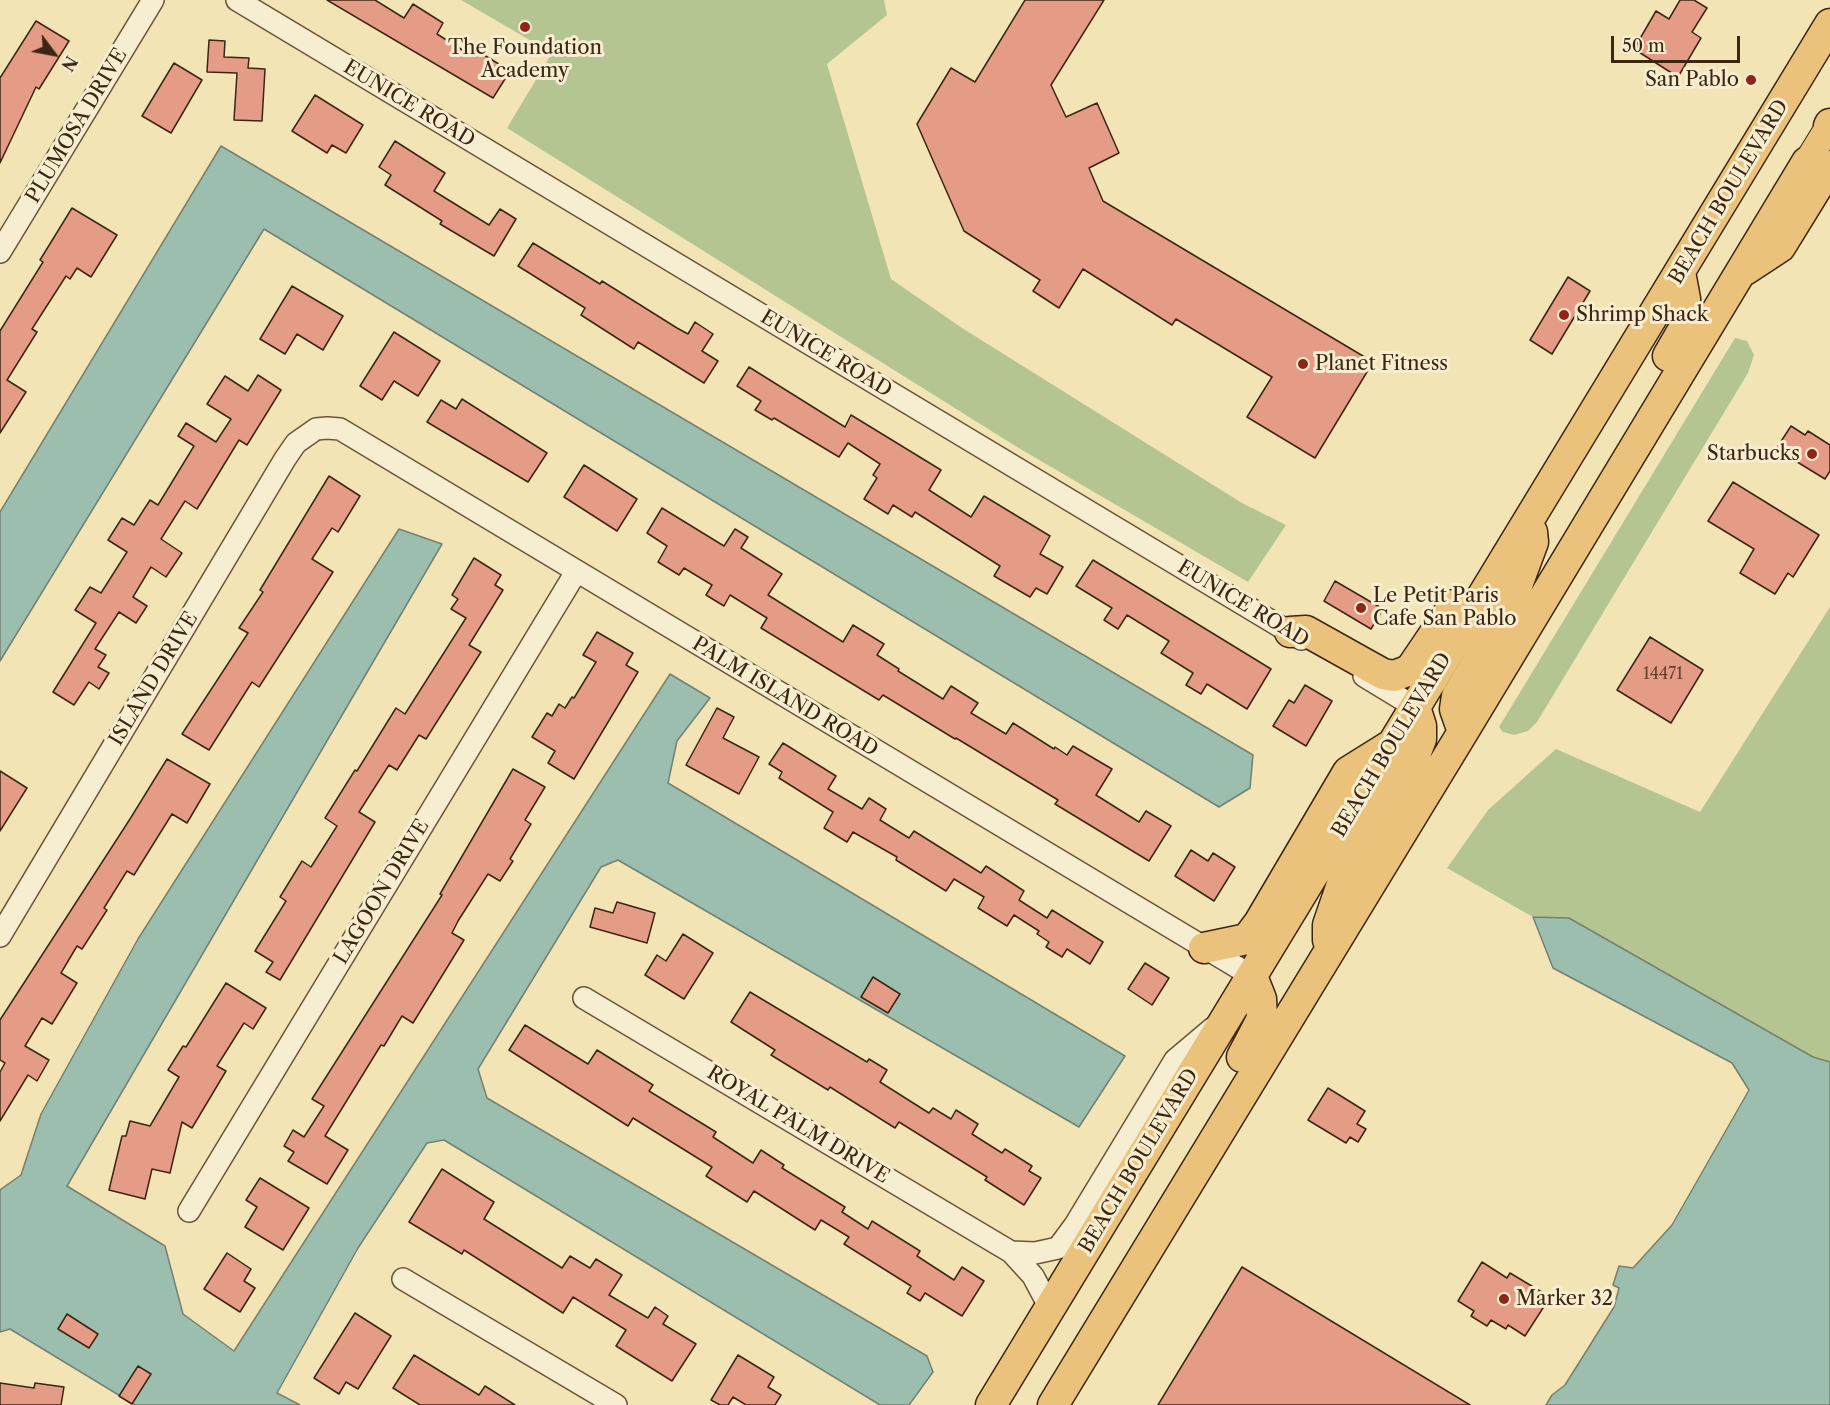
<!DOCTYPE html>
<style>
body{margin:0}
#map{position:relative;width:1830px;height:1405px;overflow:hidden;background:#f3e4b6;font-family:"Libre Caslon Text",serif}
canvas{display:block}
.north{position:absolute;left:24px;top:24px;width:60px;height:60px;-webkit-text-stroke:4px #f7edd0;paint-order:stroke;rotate:122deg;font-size:16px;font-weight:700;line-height:24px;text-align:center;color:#3c2511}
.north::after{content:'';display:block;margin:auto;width:21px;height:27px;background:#3c2511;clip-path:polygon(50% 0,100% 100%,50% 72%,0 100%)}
.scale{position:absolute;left:1611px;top:36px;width:129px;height:27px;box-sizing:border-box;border:3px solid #3c2511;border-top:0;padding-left:8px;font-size:18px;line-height:21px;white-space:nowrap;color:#3c2511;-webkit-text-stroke:4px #f7edd0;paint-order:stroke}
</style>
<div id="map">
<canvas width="1830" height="1405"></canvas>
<div class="north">N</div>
<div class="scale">50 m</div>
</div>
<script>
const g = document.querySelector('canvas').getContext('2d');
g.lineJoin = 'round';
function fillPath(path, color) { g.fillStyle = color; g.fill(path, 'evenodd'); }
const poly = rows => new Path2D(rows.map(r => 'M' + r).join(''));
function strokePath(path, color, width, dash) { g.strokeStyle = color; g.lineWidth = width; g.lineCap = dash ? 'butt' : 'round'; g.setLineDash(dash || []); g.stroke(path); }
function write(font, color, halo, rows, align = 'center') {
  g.font = font + ' "Libre Caslon Text",serif'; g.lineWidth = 6; g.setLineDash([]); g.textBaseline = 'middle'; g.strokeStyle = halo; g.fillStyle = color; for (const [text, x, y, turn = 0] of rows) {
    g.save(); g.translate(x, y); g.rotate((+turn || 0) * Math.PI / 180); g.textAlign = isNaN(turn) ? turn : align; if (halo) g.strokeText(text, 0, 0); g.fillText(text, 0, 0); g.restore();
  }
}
fillPath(poly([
 [461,0,884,0,887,15,827,64,891,279,962,328,1242,503,1286,525,1248,582,1017,447,507,128,552,53],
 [1735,338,1747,341,1754,355,1748,373,1537,722,1528,731,1514,735,1503,732,1499,727],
 [1830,607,1830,1062,1813,1057,1569,918,1533,917,1447,868,1488,810,1556,749,1700,812]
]), '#b5c592');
const water = poly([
 [221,146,1253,755,1250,788,1219,807,264,229,0,661,0,512,221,146],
 [399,529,442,544,67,1186,165,1246,183,1314,234,1351,670,674,710,698,677,741,668,783,1125,1056,1079,1127,618,860,601,867,478,1069,487,1098,927,1356,933,1372,909,1405,880,1405,444,1140,427,1143,358,1248,277,1393,300,1405,135,1405,10,1329,0,1332,0,1190,21,1175,41,1114,138,939,399,529],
 [1533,917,1569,918,1813,1057,1830,1062,1830,1405,1546,1405,1552,1395,1565,1385,1614,1307,1619,1288,1613,1285,1619,1266,1633,1268,1672,1225,1749,1090,1732,1063,1553,968,1533,917]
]);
fillPath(water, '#9bbeaf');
strokePath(water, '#758170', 1.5);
const building = poly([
 [327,0,375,0,404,18,413,4,443,23,437,34,464,51,468,45,510,71,493,98,327,0],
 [1025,0,1104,0,1051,85,1066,117,1097,103,1119,153,1089,168,1103,201,1373,362,1315,458,1247,417,1272,377,1176,319,1172,325,1083,269,1059,308,1033,291,1040,280,964,231,917,124,951,68,975,82,1025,0],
 [1680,0,1694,0,1707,8,1692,32,1701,38,1678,77,1634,49,1656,11,1669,19,1680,0],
 [36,21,69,41,39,89,36,87,0,163,0,78,36,21],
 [209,40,225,41,224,57,249,58,248,68,265,69,262,121,234,120,237,73,207,72,209,40],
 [174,63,202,80,171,133,142,116,174,63],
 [315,95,363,125,346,153,332,145,327,153,292,131,315,95],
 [395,141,445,173,434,191,489,225,500,209,516,219,494,256,440,224,442,221,385,185,391,175,379,167,395,141],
 [72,208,117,235,91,277,77,268,70,279,66,276,32,329,37,332,7,380,26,392,0,433,0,331,43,262,40,260,72,208],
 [533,243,600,284,602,281,677,328,688,334,695,322,713,334,702,351,718,361,704,383,638,342,634,349,581,315,585,308,518,266,533,243],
 [1568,277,1590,291,1552,354,1530,340,1568,277],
 [292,286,343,316,323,350,297,334,285,354,260,339,292,286],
 [394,332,440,361,418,396,394,381,382,400,360,386,394,332],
 [749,367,845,427,851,415,941,470,929,490,971,517,984,496,1050,536,1040,554,1063,567,1047,594,1036,588,1030,597,994,576,1000,566,915,512,912,517,893,505,888,514,864,499,877,478,873,475,880,464,848,443,839,457,774,418,772,420,755,410,761,401,737,386,749,367],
 [258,375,281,390,247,445,239,440,197,509,185,501,161,539,182,553,166,577,151,567,133,597,147,606,136,623,119,612,95,649,106,655,98,667,109,673,99,689,89,682,74,705,53,692,96,623,75,610,90,587,101,593,127,552,108,540,122,518,134,525,150,500,158,505,194,446,178,436,186,423,216,442,231,419,207,404,225,376,248,391,258,375],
 [462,399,547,453,528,482,427,422,441,400,456,409,462,399],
 [1791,426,1805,435,1808,431,1830,445,1830,471,1825,479,1776,449,1791,426],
 [584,465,637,499,617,531,564,497,584,465],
 [329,476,360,496,338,532,332,528,312,559,333,572,259,687,252,682,209,750,182,734,248,633,239,628,263,592,260,590,329,476],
 [1733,482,1819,535,1793,577,1788,573,1775,594,1740,573,1754,549,1708,521,1733,482],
 [662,508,724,546,735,529,748,537,741,548,782,574,768,595,843,642,853,625,884,644,877,655,899,669,898,671,943,699,951,686,978,703,971,713,1006,734,1013,723,1054,749,1055,747,1067,755,1073,746,1112,769,1096,795,1139,822,1146,811,1171,826,1149,861,1055,804,1058,800,956,738,955,739,883,695,879,700,761,628,767,618,730,595,724,606,706,595,712,585,684,568,679,575,658,562,667,546,647,533,662,508],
 [474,558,501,575,495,585,503,590,469,645,481,652,426,739,419,735,397,770,389,765,359,812,375,822,280,980,266,972,273,962,255,951,286,901,280,897,302,861,311,867,337,826,325,818,355,770,357,771,396,708,405,714,466,618,451,609,458,599,452,595,474,558],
 [1093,560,1271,669,1247,709,1207,684,1201,694,1186,685,1193,673,1161,653,1169,641,1127,615,1118,629,1104,620,1112,608,1076,586,1093,560],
 [1335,581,1383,609,1371,629,1324,601,1335,581],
 [597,632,633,653,626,665,638,672,574,779,548,763,555,751,532,737,547,713,552,716,559,704,565,708,572,697,574,698,596,662,583,655,597,632],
 [1650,637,1703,670,1671,723,1617,690,1650,637],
 [1305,685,1332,701,1306,746,1273,726,1289,700,1294,703,1305,685],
 [717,708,734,717,723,738,759,757,739,794,686,765,717,708],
 [783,743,836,776,828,789,862,809,869,798,886,809,880,820,909,838,914,831,981,873,986,866,1024,891,1019,900,1047,918,1052,910,1103,942,1090,964,1067,949,1062,957,1046,947,1049,942,1037,934,1039,931,1014,915,1007,926,978,908,984,897,954,879,946,891,896,860,897,857,853,832,847,842,824,828,833,812,779,778,782,772,769,764,783,743],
 [167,759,210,784,187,823,172,814,134,875,127,871,104,908,107,910,82,949,77,946,61,973,77,983,52,1024,42,1018,25,1046,49,1060,37,1081,28,1075,0,1121,0,1072,5,1063,0,1060,0,1020,130,819,167,759],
 [513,769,545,787,525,820,531,824,510,859,513,861,500,881,488,874,458,921,452,933,464,940,413,1023,402,1016,384,1046,381,1045,325,1136,348,1150,327,1184,288,1161,294,1152,284,1146,293,1130,304,1137,324,1106,312,1099,442,895,440,894,513,769],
 [0,771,27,788,0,831,0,771],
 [1191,850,1208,861,1213,853,1235,867,1214,901,1175,876,1191,850],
 [617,902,655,913,647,943,590,927,595,908,613,913,617,902],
 [683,934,713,953,684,999,645,975,657,955,666,961,683,934],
 [1145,963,1169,978,1152,1005,1128,989,1145,963],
 [873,977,900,994,888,1013,861,997,873,977],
 [226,983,266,1008,253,1029,244,1023,217,1066,226,1071,192,1128,182,1122,170,1173,152,1169,145,1199,109,1190,122,1136,126,1136,130,1121,150,1126,179,1077,168,1070,183,1046,186,1047,226,983],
 [750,992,867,1062,869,1059,887,1070,880,1082,929,1113,933,1108,951,1119,956,1110,978,1124,972,1134,1002,1153,1005,1149,1032,1166,1029,1171,1041,1178,1024,1205,985,1180,987,1177,899,1122,895,1128,830,1087,828,1090,771,1055,775,1050,731,1022,750,992],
 [525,1025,588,1064,597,1050,653,1085,649,1091,716,1132,713,1137,753,1163,761,1150,784,1165,782,1168,845,1207,842,1212,868,1229,872,1221,920,1251,917,1256,954,1280,962,1267,984,1281,962,1316,925,1293,920,1301,907,1293,911,1286,844,1244,849,1237,821,1220,815,1230,754,1191,747,1202,706,1176,712,1167,633,1118,628,1126,509,1050,525,1025],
 [1328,1088,1365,1111,1357,1124,1366,1129,1358,1142,1350,1137,1346,1143,1308,1120,1328,1088],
 [442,1169,494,1202,484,1219,562,1268,570,1256,590,1268,596,1259,622,1275,609,1295,648,1318,655,1307,668,1316,663,1324,696,1344,672,1381,616,1346,626,1330,573,1297,563,1313,464,1250,462,1254,409,1222,442,1169],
 [260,1178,309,1208,283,1250,245,1227,257,1207,246,1200,260,1178],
 [227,1253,251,1269,244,1281,255,1288,240,1312,204,1289,227,1253],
 [1482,1262,1507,1278,1510,1273,1550,1297,1525,1336,1508,1325,1506,1329,1491,1320,1487,1326,1471,1316,1474,1311,1458,1301,1482,1262],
 [1242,1267,1470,1405,1158,1405,1242,1267],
 [355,1313,391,1336,358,1389,346,1382,339,1394,314,1378,355,1313],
 [67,1314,98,1334,89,1348,58,1329,67,1314],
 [414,1355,479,1395,485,1386,515,1405,420,1405,393,1388,414,1355],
 [738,1355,774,1377,768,1387,781,1395,775,1405,746,1405,733,1397,728,1405,720,1405,711,1400,738,1355],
 [138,1366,151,1374,132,1404,119,1396,138,1366],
 [0,1383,34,1388,35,1383,64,1387,61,1405,0,1405,0,1383]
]);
fillPath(building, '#e59c87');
strokePath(building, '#3c2511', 1.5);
const minor = poly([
 [237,0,1301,639],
 [0,252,153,0],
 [1364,676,1415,707],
 [0,936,285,459,296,443,316,429,327,428,340,429,1252,976],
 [584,998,1011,1252,1033,1276,1050,1308],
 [189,1211,576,572],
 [1011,1252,1035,1253,1058,1248,1075,1225,1175,1060,1213,1028],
 [403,1279,616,1405]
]);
const major = poly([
 [1807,162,1829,126]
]);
const highway = poly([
 [1829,126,1830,124],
 [1745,270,1780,247,1830,166],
 [1668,356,1686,325,1685,299,1680,272],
 [1290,632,1306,631,1383,674,1394,676,1410,670,1454,605],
 [1463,732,1455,709,1457,696,1506,615,1533,542,1532,532],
 [1328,940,1328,925,1349,864,1416,752,1421,739,1421,726,1415,707],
 [1204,948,1247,939,1259,923,1348,772,1388,747],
 [1242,1057,1262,1019,1261,999,1252,976],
 [991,1405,1830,24],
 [1053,1405,1463,732,1807,162]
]);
strokePath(minor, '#6a553a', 24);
strokePath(major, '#3c2511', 28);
strokePath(highway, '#3c2511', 33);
strokePath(minor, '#f7edd0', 21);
strokePath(major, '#eac27b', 26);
strokePath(highway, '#eac27b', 30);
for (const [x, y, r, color] of [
 [525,27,6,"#8f2418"],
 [1751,80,6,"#8f2418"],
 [1564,315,6,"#8f2418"],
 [1303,364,6,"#8f2418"],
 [1812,454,6,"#8f2418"],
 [1361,608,6,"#8f2418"],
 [1504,1299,6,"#8f2418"]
]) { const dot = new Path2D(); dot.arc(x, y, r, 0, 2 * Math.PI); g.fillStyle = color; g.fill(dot); strokePath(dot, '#f7edd0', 2); }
write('16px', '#66432e', null, [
 ["14471",1663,674]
]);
write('20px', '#3c2511', '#f7edd0', [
 ["The Foundation",525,48,"center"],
 ["Academy",525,71,"center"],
 ["San Pablo",1739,80,"right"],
 ["Shrimp Shack",1576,315],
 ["Planet Fitness",1315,364],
 ["Starbucks",1800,454,"right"],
 ["Le Petit Paris",1373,596],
 ["Cafe San Pablo",1373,619],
 ["Marker 32",1516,1299]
], 'left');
write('20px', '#3c2511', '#f7edd0', [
 ["EUNICE ROAD",409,104,31],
 ["PLUMOSA DRIVE",77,126,-59],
 ["BEACH BOULEVARD",1729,192,-59],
 ["EUNICE ROAD",826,354,31],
 ["EUNICE ROAD",1243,604,31],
 ["ISLAND DRIVE",154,679,-59],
 ["PALM ISLAND ROAD",785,697,31],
 ["BEACH BOULEVARD",1392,745,-59],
 ["LAGOON DRIVE",382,892,-59],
 ["ROYAL PALM DRIVE",798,1125,31],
 ["BEACH BOULEVARD",1139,1161,-59]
]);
</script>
